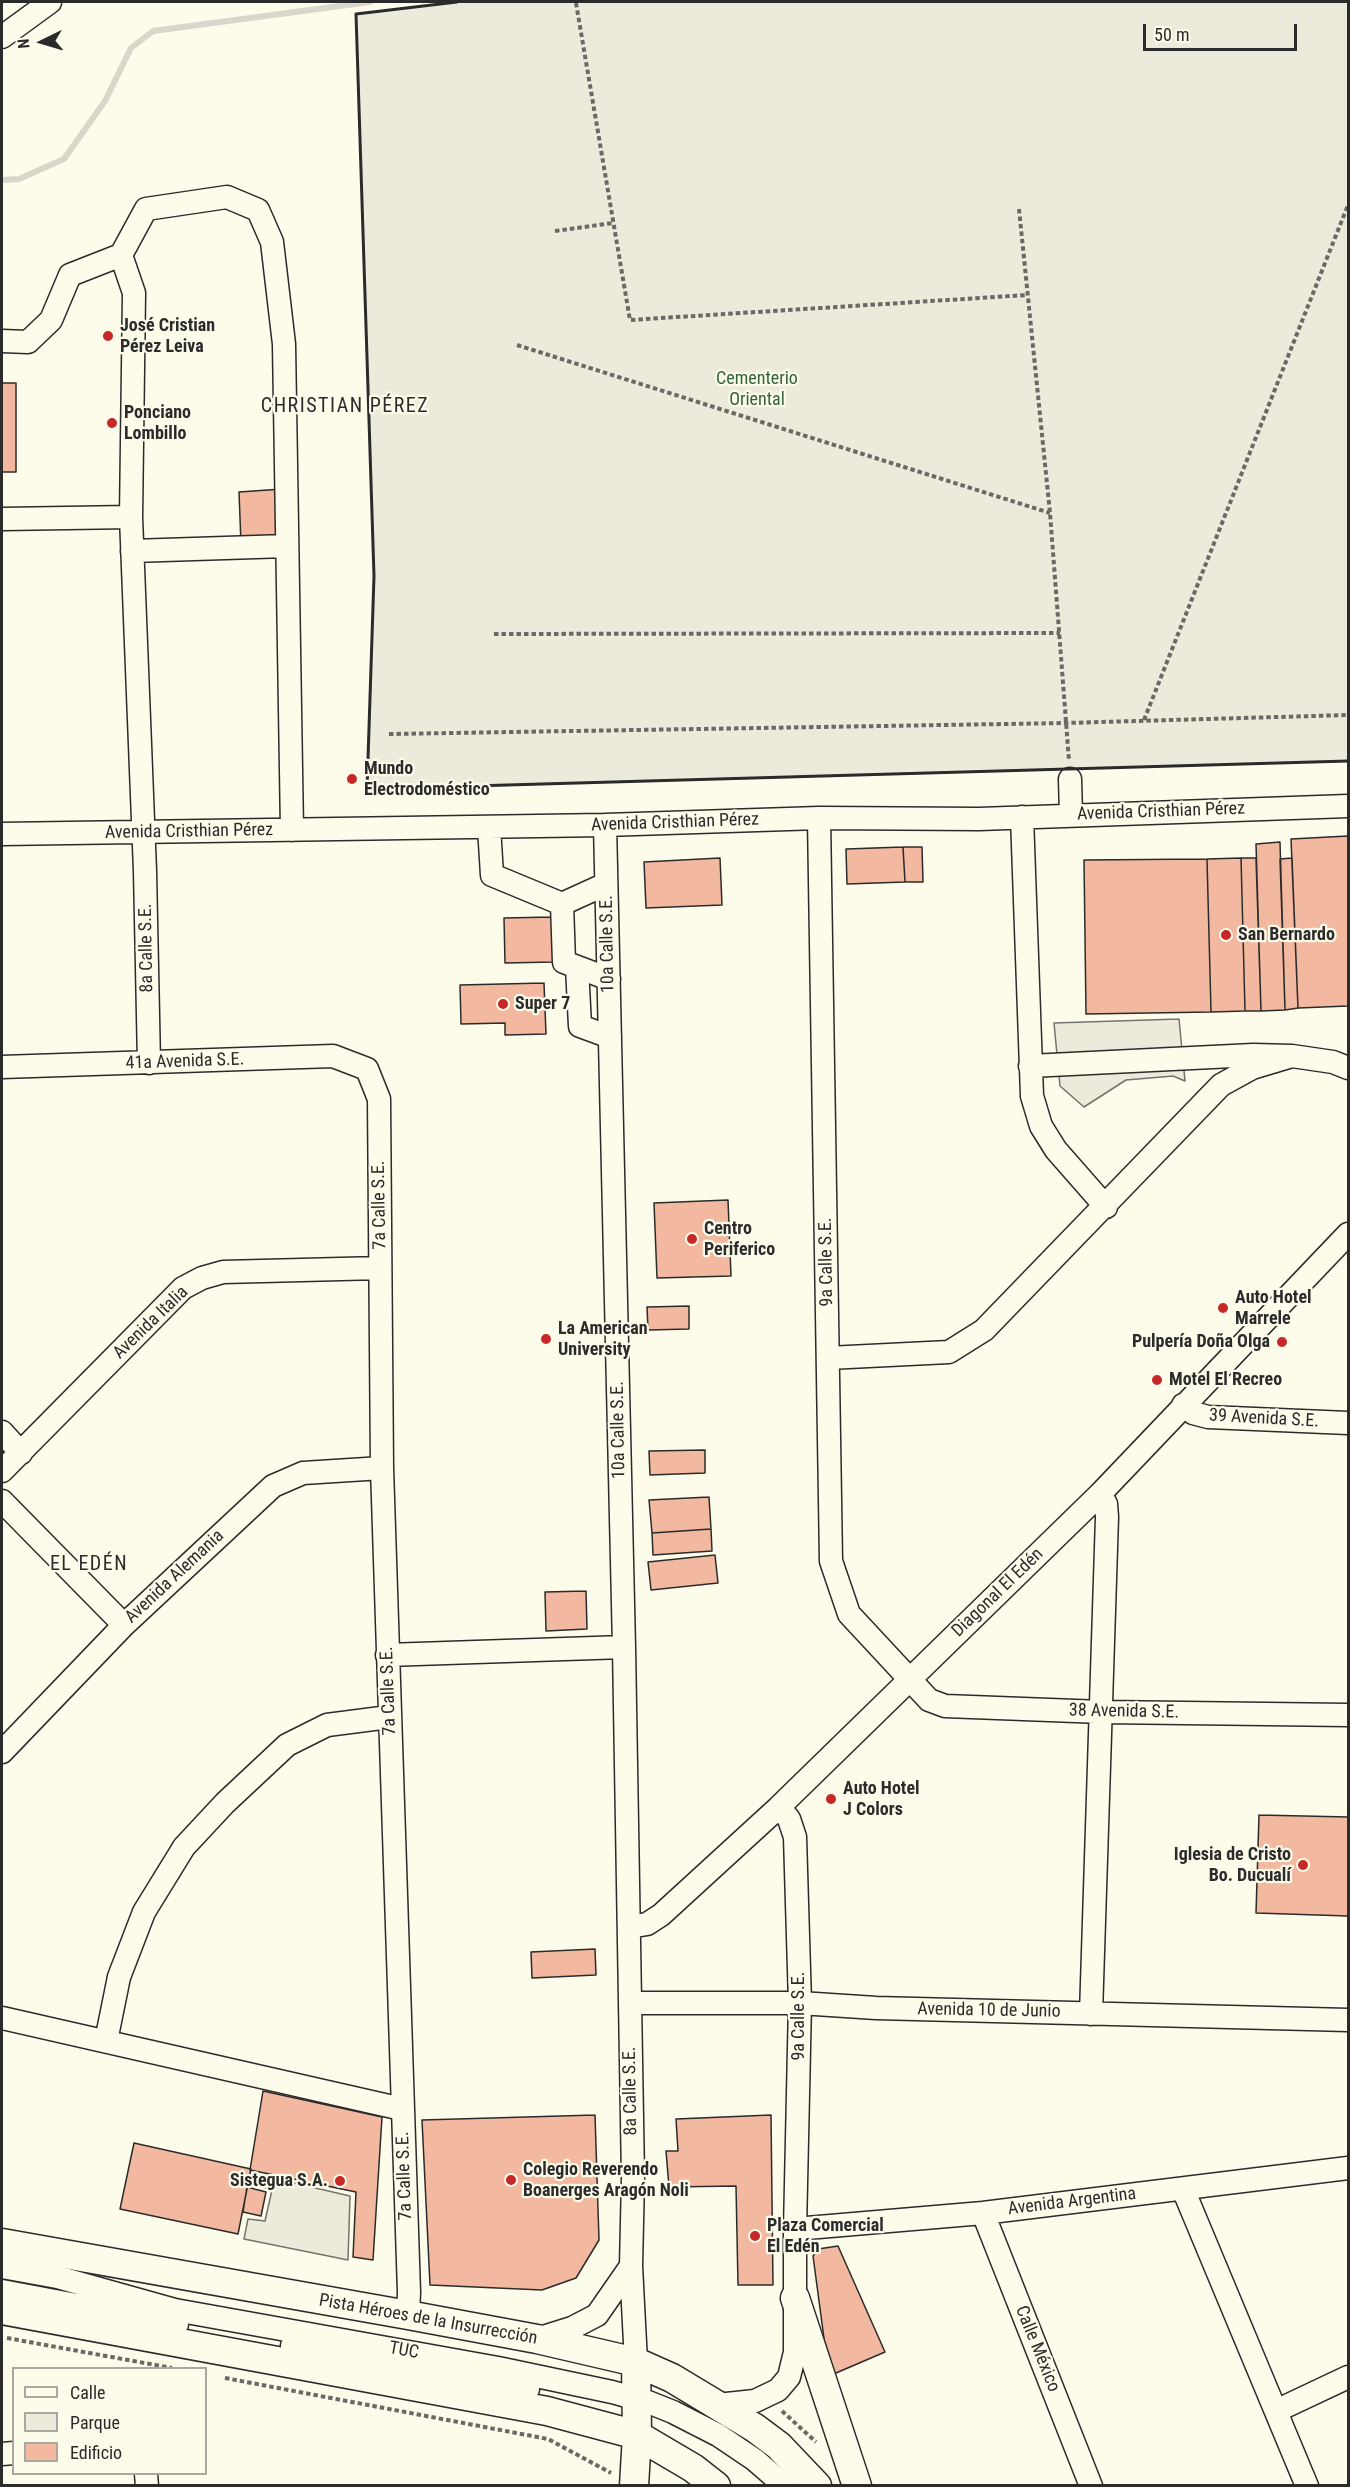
<!DOCTYPE html>
<meta charset="utf-8">
<style>
body{margin:0}
#map{position:relative;width:1350px;height:2487px;overflow:hidden;background:#fdfbea;font-family:"Roboto Condensed",sans-serif}
canvas{display:block}
.frame{position:absolute;inset:0;border:3px solid #2b2b2b;pointer-events:none}
.legend{position:absolute;left:12px;top:2367px;width:195px;height:108px;box-sizing:border-box;background:#fdfbea;border:2px solid #a9a89e;margin:0;padding:8px 10px;list-style:none;font-size:18px;color:#2b2b2b}
.legend li{display:flex;align-items:center;gap:12px;height:30px}
.legend b{width:30px;border:2px solid #a9a89e}
.north{position:absolute;left:12px;top:12px;width:60px;height:60px;-webkit-text-stroke:4px #fdfbea;paint-order:stroke;rotate:265deg;font-size:16px;font-weight:700;line-height:24px;text-align:center;color:#2b2b2b}
.north::after{content:'';display:block;margin:auto;width:21px;height:27px;background:#2b2b2b;clip-path:polygon(50% 0,100% 100%,50% 72%,0 100%)}
.scale{position:absolute;left:1143px;top:24px;width:154px;height:27px;box-sizing:border-box;border:3px solid #2b2b2b;border-top:0;padding-left:8px;font-size:18px;line-height:21px;white-space:nowrap;color:#2b2b2b;-webkit-text-stroke:4px #fdfbea;paint-order:stroke}
</style>
<div id="map">
<canvas width="1350" height="2487"></canvas>
<div class="frame"></div>
<ul class="legend">
<li><b style="height:8px;background:#fdfbea"></b>Calle</li>
<li><b style="height:16px;background:#ecebdb"></b>Parque</li>
<li><b style="height:16px;background:#f2b8a0"></b>Edificio</li>
</ul>
<div class="north">N</div>
<div class="scale">50 m</div>
</div>
<script>
const g = document.querySelector('canvas').getContext('2d');
g.lineJoin = 'round';
function fillPath(path, color) { g.fillStyle = color; g.fill(path, 'evenodd'); }
const poly = rows => new Path2D(rows.map(r => 'M' + r).join(''));
function strokePath(path, color, width, dash) { g.strokeStyle = color; g.lineWidth = width; g.lineCap = dash ? 'butt' : 'round'; g.setLineDash(dash || []); g.stroke(path); }
function write(font, color, halo, rows, align = 'center') {
  g.font = font + ' "Roboto Condensed",sans-serif'; g.lineWidth = 4.5; g.setLineDash([]); g.textBaseline = 'middle'; g.strokeStyle = halo; g.fillStyle = color; for (const [text, x, y, turn = 0] of rows) {
    g.save(); g.translate(x, y); g.rotate((+turn || 0) * Math.PI / 180); g.textAlign = isNaN(turn) ? turn : align; if (halo) g.strokeText(text, 0, 0); g.fillText(text, 0, 0); g.restore();
  }
}
const green = poly([
 [457,2,1348,2,1348,761,367,789,374,576,356,14,457,2]
]);
fillPath(green, '#ecebdb');
strokePath(green, '#74746e', 1.5);
const parking = poly([
 [1179,1019,1185,1081,1173,1076,1126,1080,1084,1107,1060,1086,1054,1023,1179,1019],
 [255,2174,350,2196,348,2260,244,2239,248,2219,265,2221,272,2190,254,2184,255,2174]
]);
fillPath(parking, '#eceadb');
strokePath(parking, '#74746e', 1.5);
strokePath(poly([
 [2,180,19,179,64,159,105,101,131,48,153,31,370,2]
]), '#d8d7c9', 6);
const building = poly([
 [2,383,16,383,16,472,2,472,2,383],
 [282,489,283,542,241,544,239,492,282,489],
 [1348,836,1348,1006,1298,1008,1291,839,1348,836],
 [1280,842,1285,1010,1261,1011,1256,844,1280,842],
 [903,847,905,882,847,884,846,849,903,847],
 [903,847,922,847,923,882,905,882,903,847],
 [720,858,722,905,646,908,644,862,720,858],
 [1241,858,1245,1011,1211,1012,1207,859,1241,858],
 [1241,858,1256,858,1261,1011,1245,1011,1241,858],
 [1292,858,1298,1008,1285,1010,1280,859,1292,858],
 [1207,859,1211,1012,1086,1014,1084,860,1207,859],
 [552,917,554,962,505,963,504,918,552,917],
 [544,983,546,1034,505,1035,505,1023,461,1024,460,985,544,983],
 [728,1200,731,1276,657,1278,654,1203,728,1200],
 [689,1306,689,1329,648,1330,647,1307,689,1306],
 [705,1450,705,1473,650,1475,649,1451,705,1450],
 [709,1497,711,1529,652,1533,649,1500,709,1497],
 [711,1529,712,1551,653,1555,652,1533,711,1529],
 [715,1555,718,1583,651,1590,648,1562,715,1555],
 [586,1591,587,1629,546,1631,545,1592,586,1591],
 [1259,1815,1348,1817,1348,1916,1256,1913,1259,1815],
 [595,1949,596,1975,532,1978,531,1952,595,1949],
 [263,2091,382,2117,373,2260,353,2257,356,2192,250,2170,263,2091],
 [595,2115,599,2240,576,2278,542,2290,430,2285,422,2120,595,2115],
 [771,2115,773,2285,738,2285,736,2186,669,2187,666,2151,678,2151,676,2119,771,2115],
 [134,2143,251,2169,238,2234,120,2209,134,2143],
 [247,2187,266,2192,261,2216,243,2212,247,2187],
 [838,2246,885,2352,829,2376,813,2256,818,2249,838,2246]
]);
fillPath(building, '#f2b8a0');
strokePath(building, '#2b2b2b', 1.5);
const minor = poly([
 [2,37,50,2],
 [121,255,134,293,131,517,145,871,149,1063],
 [2,341,28,342,51,320,70,275,121,255,146,209,227,197,258,210,272,242,284,344,292,830],
 [2,519,131,517],
 [132,551,287,546],
 [1070,779,1071,815],
 [1022,817,1032,1096,1041,1126,1056,1150,1106,1207],
 [819,818,831,1561,849,1614,929,1700,945,1706,1102,1712,1348,1715],
 [605,825,624,1647,633,2178,631,2266,636,2362],
 [489,827,492,875,562,904],
 [2,834,605,825,819,818,979,819,1348,806],
 [606,884,562,904,564,962,609,979],
 [577,967,580,1026,610,1037],
 [1030,1066,1253,1055,1292,1056,1333,1062,1348,1068],
 [2,1067,333,1056,367,1069,379,1099,382,1468,409,2292,408,2315],
 [828,1358,949,1352,984,1330,1221,1085,1252,1068,1292,1056],
 [1183,1405,1193,1413,1208,1417,1348,1423],
 [2,1432,21,1453],
 [2,1471,183,1288,202,1278,223,1272,380,1268],
 [2,1501,124,1625],
 [387,1655,624,1647],
 [2,1752,124,1625,273,1486,303,1473,382,1468],
 [629,1927,647,1924,661,1915,779,1807,1100,1494,1348,1234],
 [630,2003,800,2003,876,2008,1348,2020],
 [1091,2014,1107,1517,1106,1504,1100,1494],
 [2,2018,402,2109],
 [106,2041,119,1977,144,1912,184,1847,225,1803,287,1745,327,1725,389,1717],
 [1183,2189,1307,2486],
 [983,2213,1091,2486],
 [795,2229,983,2213,1348,2168],
 [2,2267,57,2277,175,2310,498,2368,612,2392,648,2402,673,2412,718,2435,755,2460,785,2486],
 [2,2291,177,2324],
 [537,2339,572,2328,597,2315,631,2266],
 [292,2346,427,2374,528,2389],
 [717,2405,755,2401,778,2390,789,2377,795,2352,795,2229,800,2003,795,1837,789,1819,779,1807],
 [1276,2411,1348,2377],
 [2,2454,14,2453],
 [146,2474,147,2486]
]);
const major = poly([
 [2,2243,408,2315,537,2339,636,2362,672,2378,755,2428,779,2446,817,2486],
 [795,2298,857,2486],
 [2,2310,547,2411,637,2435,693,2468,716,2486],
 [634,2486,637,2435,636,2362]
]);
strokePath(minor, '#2b2b2b', 25);
strokePath(major, '#2b2b2b', 31);
strokePath(poly([
 [576,3,630,320,1027,295],
 [1019,209,1050,513,1069,761],
 [555,231,613,223],
 [517,345,1050,513],
 [494,634,1060,633],
 [1144,720,1348,205],
 [389,734,1066,723,1348,715],
 [7,2338,172,2368],
 [225,2378,548,2439,611,2473],
 [782,2411,816,2442]
]), '#6a6964', 4, [4.5, 3]);
strokePath(minor, '#fdfbea', 22);
strokePath(major, '#fdfbea', 28);
strokePath(poly([
 [457,2,356,14,374,576,367,789,1348,761]
]), '#2b2b2b', 3);
for (const [x, y, r, color] of [
 [108,336,6,"#c62828"],
 [112,423,6,"#c62828"],
 [352,779,6,"#c62828"],
 [1226,935,6,"#c62828"],
 [503,1004,6,"#c62828"],
 [692,1239,6,"#c62828"],
 [1223,1308,6,"#c62828"],
 [546,1339,6,"#c62828"],
 [1282,1342,6,"#c62828"],
 [1157,1380,6,"#c62828"],
 [831,1799,6,"#c62828"],
 [1303,1865,6,"#c62828"],
 [511,2180,6,"#c62828"],
 [340,2181,6,"#c62828"],
 [755,2236,6,"#c62828"]
]) { const dot = new Path2D(); dot.arc(x, y, r, 0, 2 * Math.PI); g.fillStyle = color; g.fill(dot); strokePath(dot, '#fdfbea', 2); }
write('bold 18px', '#2b2b2b', '#fdfbea', [
 ["José Cristian",120,326],
 ["Pérez Leiva",120,347],
 ["Ponciano",124,413],
 ["Lombillo",124,434],
 ["Mundo",364,769],
 ["Electrodoméstico",364,790],
 ["San Bernardo",1238,935],
 ["Super 7",515,1004],
 ["Centro",704,1229],
 ["Periferico",704,1250],
 ["Auto Hotel",1235,1298],
 ["Marrele",1235,1319],
 ["La American",558,1329],
 ["University",558,1350],
 ["Pulpería Doña Olga",1270,1342,"right"],
 ["Motel El Recreo",1169,1380],
 ["Auto Hotel",843,1789],
 ["J Colors",843,1810],
 ["Iglesia de Cristo",1291,1855,"right"],
 ["Bo. Ducualí",1291,1876,"right"],
 ["Colegio Reverendo",523,2170],
 ["Boanerges Aragón Noli",523,2191],
 ["Sistegua S.A.",328,2181,"right"],
 ["Plaza Comercial",767,2226],
 ["El Edén",767,2247]
], 'left');
write('18px', '#34623c', '#fdfbea', [
 ["Cementerio",757,379],
 ["Oriental",757,400]
]);
write('18px', '#2b2b2b', '#fdfbea', [
 ["Avenida Cristhian Pérez",1161,812,-2],
 ["Avenida Cristhian Pérez",675,823,-2],
 ["Avenida Cristhian Pérez",189,832,-1],
 ["10a Calle S.E.",608,944,-91],
 ["8a Calle S.E.",147,948,-91],
 ["41a Avenida S.E.",185,1062,-2],
 ["7a Calle S.E.",380,1205,-91],
 ["9a Calle S.E.",827,1262,-91],
 ["Avenida Italia",151,1323,-44],
 ["39 Avenida S.E.",1264,1419,3],
 ["10a Calle S.E.",619,1430,-91],
 ["Avenida Alemania",175,1577,-43],
 ["Diagonal El Edén",998,1593,-44],
 ["7a Calle S.E.",389,1691,-92],
 ["38 Avenida S.E.",1124,1712,1],
 ["Avenida 10 de Junio",989,2011,1],
 ["9a Calle S.E.",799,2016,-90],
 ["8a Calle S.E.",631,2091,-91],
 ["7a Calle S.E.",405,2176,-92],
 ["Avenida Argentina",1072,2202,-7],
 ["Pista Héroes de la Insurrección",428,2320,10],
 ["Calle México",1037,2349,68],
 ["TUC",404,2351,10]
]);
g.letterSpacing = '1.5px';
write('20px', '#2b2b2b', '#fdfbea', [
 ["CHRISTIAN PÉREZ",345,407],
 ["EL EDÉN",89,1565]
]);
g.letterSpacing = '0px';
</script>
